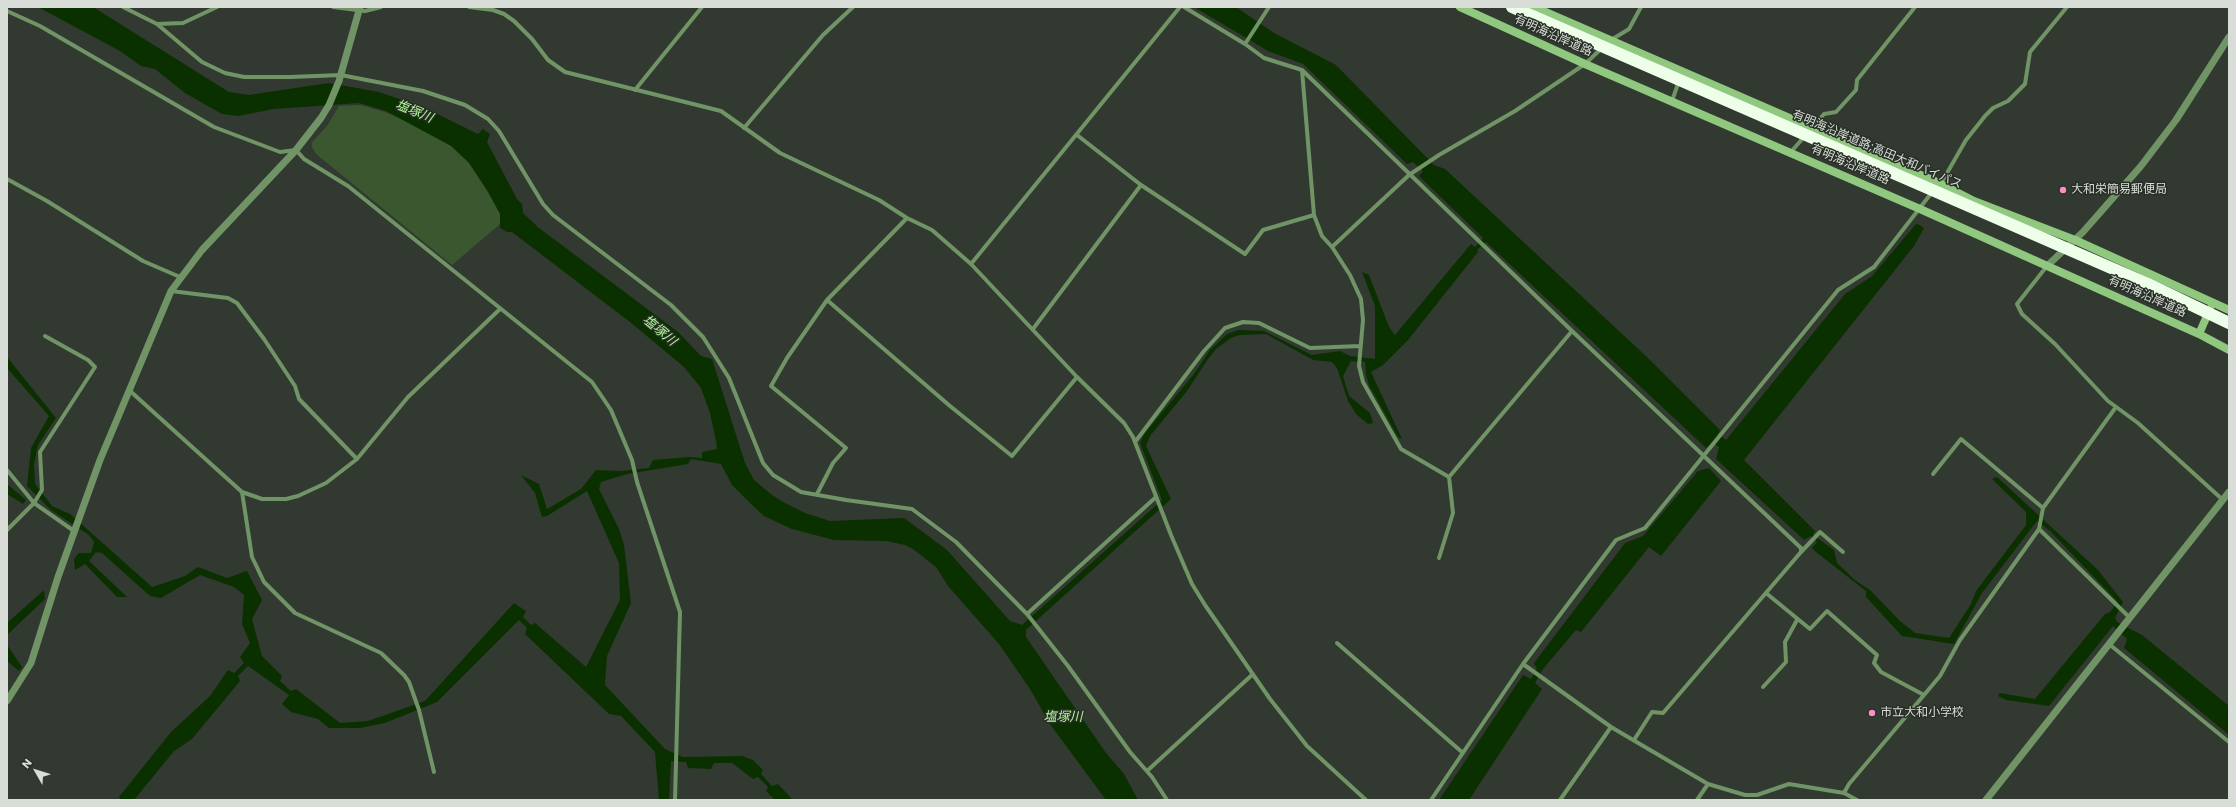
<!DOCTYPE html>
<meta charset="utf-8">
<style>
body{margin:0}
#map{position:relative;width:2236px;height:807px;overflow:hidden;background:#323930;font-family:Poppins,sans-serif}
canvas{display:block}
.frame{position:absolute;inset:0;border:8px solid #d8ddd7;pointer-events:none}
.north{position:absolute;left:16px;top:751px;width:40px;height:40px;-webkit-text-stroke:3px #282f26;paint-order:stroke;rotate:309deg;font-size:11px;font-weight:700;line-height:16px;text-align:center;color:#d8ddd7}
.north::after{content:'';display:block;margin:auto;width:14px;height:18px;background:#d8ddd7;clip-path:polygon(50% 0,100% 100%,50% 72%,0 100%)}
</style>
<div id="map">
<canvas width="2236" height="807"></canvas>
<div class="frame"></div>
<div class="north">N</div>
</div>
<script>
const g = document.querySelector('canvas').getContext('2d');
g.lineJoin = 'round';
function fillPath(path, color) { g.fillStyle = color; g.fill(path, 'evenodd'); }
const poly = rows => new Path2D(rows.map(r => 'M' + r).join(''));
function strokePath(path, color, width, dash) { g.strokeStyle = color; g.lineWidth = width; g.lineCap = dash ? 'butt' : 'round'; g.setLineDash(dash || []); g.stroke(path); }
function write(font, color, halo, rows, align = 'center') {
  g.font = font + ' Poppins,"Noto Sans JP",sans-serif'; g.lineWidth = 3; g.setLineDash([]); g.textBaseline = 'middle'; g.strokeStyle = halo; g.fillStyle = color; for (const [text, x, y, turn = 0] of rows) {
    g.save(); g.translate(x, y); g.rotate((+turn || 0) * Math.PI / 180); g.textAlign = isNaN(turn) ? turn : align; if (halo) g.strokeText(text, 0, 0); g.fillText(text, 0, 0); g.restore();
  }
}
fillPath(poly([
 [360,105,385,112,464,146,500,210,501,221,499,225,452,265,316,154,312,147,312,142,327,126,339,106]
]), '#3a5730');
fillPath(poly([
 [38,7,93,7,229,92,249,95,329,83,379,92,423,107,478,134,483,129,490,134,487,142,517,199,522,204,523,213,539,228,678,332,701,356,712,359,745,463,754,480,772,495,785,503,805,513,830,521,904,518,947,550,1010,621,1022,625,1162,500,1140,443,1145,433,1194,374,1210,350,1227,334,1238,330,1264,331,1312,355,1340,351,1350,356,1375,359,1375,306,1362,272,1369,275,1389,327,1395,335,1471,244,1475,247,1483,238,1419,176,1423,171,1413,162,1407,164,1303,64,1268,51,1194,7,1236,7,1274,33,1336,65,1434,165,1445,169,1649,359,1720,430,1718,434,1726,440,1845,294,1872,276,1916,224,1920,225,1924,228,1914,246,1744,460,1815,531,1813,535,1834,550,1837,563,1855,580,1870,590,1900,621,1915,633,1949,638,1971,604,1976,591,2026,525,2026,512,1992,479,1997,477,2098,570,2123,602,2115,618,2117,622,2142,635,2229,706,2229,735,2124,648,2127,639,2113,626,2049,706,2006,700,1998,696,2000,693,2035,699,2105,614,2110,612,2118,602,2050,531,2037,521,1982,593,1954,644,1902,636,1866,597,1866,591,1816,552,1812,548,1817,542,1811,536,1804,540,1716,459,1719,447,1714,443,1706,448,1486,242,1477,250,1478,252,1408,340,1383,365,1371,372,1402,439,1398,437,1369,385,1366,375,1365,362,1351,361,1343,376,1349,396,1370,413,1373,423,1368,424,1356,414,1348,401,1337,368,1332,362,1313,360,1266,334,1240,335,1231,338,1216,349,1208,359,1187,391,1150,436,1146,446,1171,499,1026,630,1026,637,1106,753,1124,774,1138,800,1106,800,1050,724,1030,689,999,644,948,586,936,567,913,549,905,545,886,541,834,540,792,529,764,516,751,504,732,485,721,464,691,459,688,464,627,474,601,482,599,489,619,529,624,545,631,603,607,656,605,685,665,749,683,757,742,756,753,760,763,770,761,774,772,786,778,784,793,800,775,800,766,791,768,787,758,777,753,779,732,763,714,763,711,769,688,768,686,762,671,761,669,800,659,800,655,752,621,716,609,714,525,634,527,628,519,620,437,702,385,723,360,728,329,728,318,719,291,712,282,704,289,695,248,666,238,676,240,681,192,739,174,751,134,800,121,800,119,797,171,732,210,696,228,670,234,673,244,663,240,657,250,643,242,624,244,595,234,587,200,575,161,598,150,596,102,553,96,552,89,561,127,597,117,597,85,564,75,570,74,559,79,553,91,553,94,542,89,535,51,510,27,486,31,448,49,416,7,368,7,357,56,418,38,445,34,464,35,484,52,506,70,514,152,587,185,576,198,567,227,578,247,571,262,600,252,619,262,656,282,676,280,681,291,691,296,689,340,723,368,721,425,701,514,603,526,611,523,617,531,625,535,623,586,667,620,600,619,563,587,491,547,516,542,517,535,493,521,475,539,484,547,509,581,489,596,470,621,471,649,468,653,460,689,457,702,458,702,452,717,449,716,441,710,413,701,388,684,367,630,322,512,232,507,232,500,228,500,214,488,192,469,163,451,146,386,111,359,103,274,109,238,116,222,114,185,93,155,69,141,66,120,51],
 [1709,468,1721,481,1661,556,1649,547,1581,632,1576,630,1543,669,1535,683,1542,689,1469,800,1439,800,1523,675,1531,679,1537,669,1534,663,1625,543,1643,536,1698,471],
 [7,484,26,500,23,504,7,494],
 [44,590,45,599,7,635,7,623],
 [7,645,22,667,19,671,7,661]
]), '#0a3000');
strokePath(poly([
 [123,7,157,24,202,62,225,73,244,77,290,77,341,75,423,91,465,105,488,119,499,131,543,204,553,215,671,305,703,337,729,378,763,463,773,475,801,492,846,500,912,509,956,542,1027,614,1068,666,1130,752,1152,777,1167,800],
 [333,7,365,11,381,7],
 [469,7,493,10,504,14,514,21,532,39,548,60,565,72,721,111,780,153,879,200,907,218,932,230,971,264,1077,377,1124,423,1133,437,1171,535,1192,584,1205,605,1270,699,1307,746,1366,800],
 [1184,7,1245,44,1264,58,1302,70,1572,331,1801,548,1801,552,1663,713,1652,712,1634,740],
 [7,11,40,26,214,127,280,152,296,150,304,159,348,186,592,382,611,410,632,460,637,482,680,612,675,800],
 [157,24,183,23,217,7],
 [1611,40,1629,29,1641,7],
 [1245,44,1269,7],
 [1302,70,1314,215,1322,236,1332,247,1350,275,1361,299,1363,320,1359,366,1363,382,1401,449,1449,477,1453,513,1439,558],
 [635,90,702,7],
 [1672,101,1679,81],
 [744,128,823,35,853,7],
 [1811,129,1824,114,1836,112,1856,90,1857,80,1915,7],
 [1077,135,1141,185,1245,254,1263,230,1314,215],
 [1790,153,1804,137],
 [7,179,47,201,143,261,180,277],
 [1939,182,1943,180,1966,140,1985,116,1993,108,2008,101,2025,84,2030,52,2067,7],
 [1332,247,1409,175,1439,155,1515,111,1585,64,1603,47],
 [971,264,1180,7],
 [2047,266,2017,304,2022,314,2055,344,2108,401,2138,423,2223,500],
 [171,291,228,298,237,303,264,339,295,386,299,399,357,459],
 [827,300,950,406,1012,456,1077,377],
 [1033,329,1141,185],
 [129,390,242,492,262,499,286,499,298,496,326,483,357,459,408,397,500,309],
 [1135,442,1204,351,1225,328,1243,322,1259,323,1310,348,1360,346],
 [7,470,34,503,74,531],
 [1933,474,1961,439,2043,508],
 [1449,477,1572,331],
 [242,492,252,557,264,582,295,613,381,653,404,675,409,682,419,710,434,772],
 [817,494,833,463,846,448,771,386,787,358,827,300,907,218],
 [2039,529,2129,617],
 [7,530,34,503,42,490,40,452,95,367,88,360,45,336],
 [1801,552,1820,532,1843,552],
 [1766,593,1810,629,1827,611,1877,655,1874,663,1881,672,1924,695],
 [1027,614,1156,497],
 [1337,643,1463,753],
 [2109,644,2229,742],
 [1523,664,1611,727,1708,784,1745,795,1757,795,1789,784,1844,793,1857,800],
 [1763,687,1786,662,1785,642,1797,620],
 [1147,771,1253,674],
 [1844,793,1849,784,1940,676,1960,640,2039,529,2043,508,2116,407],
 [1431,800,1523,664,1616,540,1645,528,1838,290,1874,267,1933,191],
 [1560,800,1611,727],
 [1697,800,1708,784]
]), '#709466', 4);
strokePath(poly([
 [2048,265,2083,232,2141,166,2176,120,2229,37],
 [7,701,31,663,58,577,100,460,171,291,202,250,296,150,321,118,329,105,339,81,360,7],
 [1986,800,2229,492]
]), '#709466', 7);
strokePath(poly([
 [1460,7,1585,64,1920,209,2199,334,2229,350],
 [1534,7,1939,183,1974,201,2075,240,2229,310],
 [2199,334,2210,309]
]), '#8fc87e', 8);
strokePath(poly([
 [1512,7,2148,284,2229,323]
]), '#eeffe9', 12);
for (const [x, y, r, color] of [
 [2063,190,4,"#fa8fc7"],
 [1872,713,4,"#fa8fc7"]
]) { const dot = new Path2D(); dot.arc(x, y, r, 0, 2 * Math.PI); g.fillStyle = color; g.fill(dot); strokePath(dot, '#282f26', 1.5); }
write('12px', '#d8ddd7', '#282f26', [
 ["有明海沿岸道路",1553,36,24],
 ["有明海沿岸道路;高田大和バイパス",1877,150,23],
 ["有明海沿岸道路",1850,165,23],
 ["有明海沿岸道路",2147,297,24]
]);
write('12px', '#d8ddd7', '#282f26', [
 ["大和栄簡易郵便局",2071,190],
 ["市立大和小学校",1880,713]
], 'left');
write('italic 13px', '#b1f99b', '#282f26', [
 ["塩塚川",414,112,22],
 ["塩塚川",659,331,40],
 ["塩塚川",1063,718]
]);
</script>
